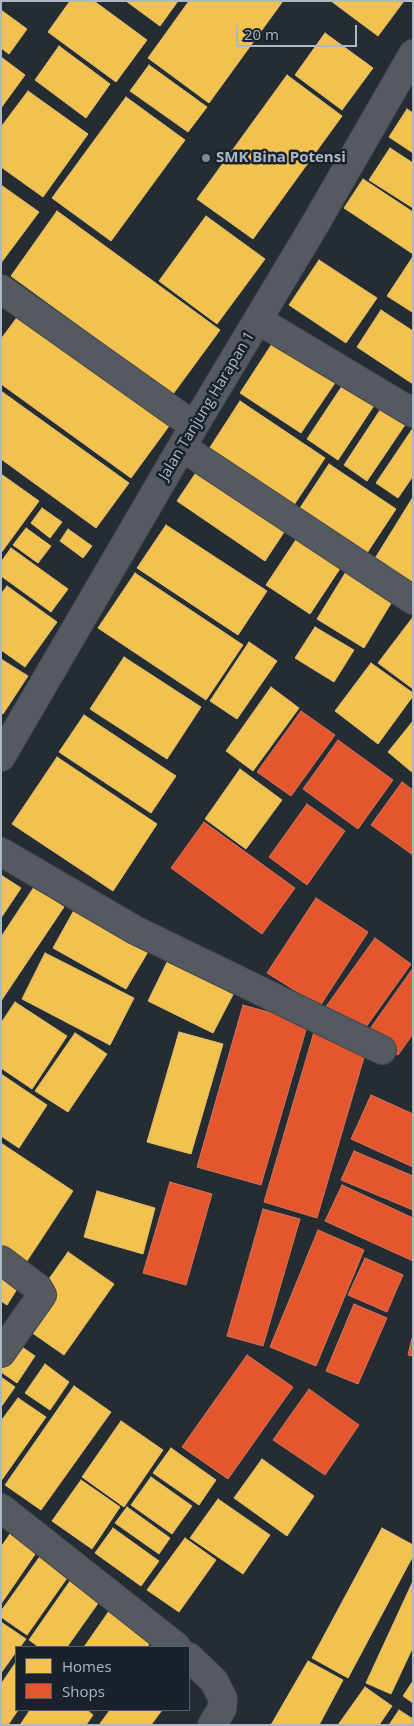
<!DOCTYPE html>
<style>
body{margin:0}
#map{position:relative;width:414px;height:1726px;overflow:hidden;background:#252c32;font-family:"Open Sans",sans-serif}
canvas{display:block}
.frame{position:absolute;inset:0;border:2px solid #adb8c5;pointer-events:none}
.legend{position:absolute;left:15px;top:1646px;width:175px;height:65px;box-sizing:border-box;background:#19222c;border:1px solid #545e69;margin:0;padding:6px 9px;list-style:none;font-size:15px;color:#adb8c5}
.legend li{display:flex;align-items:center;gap:10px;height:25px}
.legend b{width:25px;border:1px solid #545e69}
.scale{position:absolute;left:236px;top:25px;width:121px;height:22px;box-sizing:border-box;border:2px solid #adb8c5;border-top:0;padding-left:6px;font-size:15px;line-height:18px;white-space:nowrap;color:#adb8c5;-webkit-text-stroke:4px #19222c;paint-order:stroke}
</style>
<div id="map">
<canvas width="414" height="1726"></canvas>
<div class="frame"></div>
<ul class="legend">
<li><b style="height:14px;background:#f2c14e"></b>Homes</li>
<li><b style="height:14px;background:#e4572e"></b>Shops</li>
</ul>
<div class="scale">20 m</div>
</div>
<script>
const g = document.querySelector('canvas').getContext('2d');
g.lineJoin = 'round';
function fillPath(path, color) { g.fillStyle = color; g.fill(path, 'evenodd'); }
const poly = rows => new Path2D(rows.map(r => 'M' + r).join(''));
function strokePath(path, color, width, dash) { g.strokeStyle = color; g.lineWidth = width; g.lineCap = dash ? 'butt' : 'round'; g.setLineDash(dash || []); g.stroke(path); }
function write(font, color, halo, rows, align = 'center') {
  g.font = font + ' "Open Sans",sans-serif'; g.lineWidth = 5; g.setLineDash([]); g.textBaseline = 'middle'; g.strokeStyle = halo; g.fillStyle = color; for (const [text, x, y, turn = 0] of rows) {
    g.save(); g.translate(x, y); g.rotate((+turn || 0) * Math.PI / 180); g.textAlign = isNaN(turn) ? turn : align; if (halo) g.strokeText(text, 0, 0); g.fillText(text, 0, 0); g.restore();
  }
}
const homes = poly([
 [70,1,94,1,147,40,116,82,48,32,70,1],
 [126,1,178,1,160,26,126,1],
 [189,1,283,1,209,103,148,58,189,1],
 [331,1,404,1,378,36,331,1],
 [1,10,27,29,9,54,1,48,1,10],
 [325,33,373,68,342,110,295,75,325,33],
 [59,46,110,84,86,118,35,80,59,46],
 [1,57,25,75,1,108,1,57],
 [149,65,207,107,188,132,130,91,149,65],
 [287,75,342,116,253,239,197,199,287,75],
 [28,91,88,134,43,197,1,167,1,127,28,91],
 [126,97,185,140,111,241,52,198,126,97],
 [407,109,413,113,413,153,389,137,407,109],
 [390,148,413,163,413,208,369,180,390,148],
 [363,179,413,212,413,254,344,208,363,179],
 [1,185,39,212,1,263,1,185],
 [57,211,220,330,173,394,11,276,57,211],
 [206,216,265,259,217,324,159,281,206,216],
 [412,258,413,310,412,312,387,296,412,258],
 [319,260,377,298,346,343,289,305,319,260],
 [381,310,413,331,413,384,357,347,381,310],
 [18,316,169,426,131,478,1,384,1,339,18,316],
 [279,333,341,374,301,433,240,393,279,333],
 [352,371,383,392,338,460,307,439,352,371],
 [1,391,129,483,96,528,1,459,1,391],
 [390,395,413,413,367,481,344,465,390,395],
 [240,401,325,458,292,508,207,452,240,401],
 [413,428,413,476,398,498,376,483,413,428],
 [205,459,294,517,265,561,177,501,205,459],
 [329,464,396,509,365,556,298,511,329,464],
 [1,474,39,501,1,553,1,474],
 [413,497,413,584,374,560,413,497],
 [42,508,62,522,50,538,31,523,42,508],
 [309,520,353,549,310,614,266,585,309,520],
 [166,525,267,591,238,635,137,568,166,525],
 [26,528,51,546,38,563,13,545,26,528],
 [68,529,92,546,83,558,60,541,68,529],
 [11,548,68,589,51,612,1,576,1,562,11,548],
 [352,562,399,590,364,648,317,619,352,562],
 [135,573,243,645,206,700,98,628,135,573],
 [7,586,57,622,25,667,1,650,1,594,7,586],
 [413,617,413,689,378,663,413,617],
 [315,627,354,650,334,682,295,658,315,627],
 [249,642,277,661,237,719,210,701,249,642],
 [124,657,201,707,167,759,90,709,124,657],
 [1,659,28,676,3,714,1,713,1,659],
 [371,663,413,693,413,696,378,744,335,711,371,663],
 [271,687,299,708,253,771,226,751,271,687],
 [84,715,176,776,151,813,59,752,84,715],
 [413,721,413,773,388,752,413,721],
 [57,757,157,824,113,891,12,824,57,757],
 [240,769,282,800,246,849,205,819,240,769],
 [1,875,21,888,1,918,1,875],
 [34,887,64,907,1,1001,1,937,34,887],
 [78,903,152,945,126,989,53,948,78,903],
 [172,952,238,985,213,1033,148,1001,172,952],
 [45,953,134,998,110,1045,22,999,45,953],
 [15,1002,67,1036,32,1089,1,1068,1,1023,15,1002],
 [179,1032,223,1044,191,1154,147,1142,179,1032],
 [75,1033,107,1054,68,1112,35,1091,75,1033],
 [1,1074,47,1105,19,1148,1,1136,1,1074],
 [1,1143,73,1191,25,1264,1,1248,1,1143],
 [97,1191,155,1208,143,1254,84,1237,97,1191],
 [68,1252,114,1284,64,1355,18,1323,68,1252],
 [1,1256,27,1273,7,1305,1,1301,1,1256],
 [6,1336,35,1356,17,1383,1,1372,1,1343,6,1336],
 [45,1364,69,1382,50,1410,25,1393,45,1364],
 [1,1377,15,1387,1,1407,1,1377],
 [74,1386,111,1412,41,1510,5,1485,74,1386],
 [18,1398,46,1417,1,1481,1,1421,18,1398],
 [121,1421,163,1450,124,1507,82,1477,121,1421],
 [171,1448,216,1480,199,1505,153,1473,171,1448],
 [262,1459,314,1496,287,1536,234,1498,262,1459],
 [151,1477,192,1506,172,1534,131,1505,151,1477],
 [81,1480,120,1507,92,1549,52,1521,81,1480],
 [218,1499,270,1535,243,1574,190,1538,218,1499],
 [127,1507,170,1538,159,1554,115,1523,127,1507],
 [113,1528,159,1561,141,1586,95,1553,113,1528],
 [382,1528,413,1545,413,1556,348,1678,312,1658,382,1528],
 [12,1531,38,1550,1,1604,1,1547,12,1531],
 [185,1538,216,1560,179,1612,147,1590,185,1538],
 [46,1548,74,1568,27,1635,1,1617,1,1611,46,1548],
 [77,1571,106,1592,67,1647,39,1647,29,1640,77,1571],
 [413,1581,413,1647,391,1694,366,1683,413,1581],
 [114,1604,156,1634,147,1647,84,1647,114,1604],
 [1,1622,26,1639,20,1647,16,1647,16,1652,1,1673,1,1622],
 [308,1661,343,1680,319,1725,271,1725,308,1661],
 [16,1662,16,1710,18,1710,8,1725,1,1725,1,1684,16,1662],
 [413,1681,413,1703,403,1696,413,1681],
 [365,1687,392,1706,379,1725,338,1725,365,1687],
 [30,1710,87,1710,93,1715,86,1725,20,1725,30,1710],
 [110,1710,162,1710,151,1725,99,1725,110,1710],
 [399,1710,413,1719,413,1725,389,1725,399,1710]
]);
fillPath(homes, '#f2c14e');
strokePath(homes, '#ddbe72', 1);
const shops = poly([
 [301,711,335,735,291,796,257,772,301,711],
 [338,740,393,780,358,829,303,789,338,740],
 [402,782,413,790,413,855,371,825,402,782],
 [307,804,345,831,307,885,269,857,307,804],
 [204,822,295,888,262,934,171,868,204,822],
 [316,898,368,932,320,1006,267,973,316,898],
 [375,938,411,964,361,1034,325,1008,375,938],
 [413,968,413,1034,398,1055,367,1033,413,968],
 [243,1005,308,1023,261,1185,197,1167,243,1005],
 [314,1032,367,1047,317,1218,264,1202,314,1032],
 [371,1095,413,1114,413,1167,351,1139,371,1095],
 [354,1151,413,1176,413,1210,341,1180,354,1151],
 [170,1182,212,1194,186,1285,143,1273,170,1182],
 [342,1185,413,1218,413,1261,325,1221,342,1185],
 [263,1209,300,1219,263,1346,227,1336,263,1209],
 [318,1230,364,1250,316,1366,270,1347,318,1230],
 [365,1258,403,1275,387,1312,348,1295,365,1258],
 [354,1304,387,1318,358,1384,326,1371,354,1304],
 [413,1334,413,1356,408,1355,413,1334],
 [247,1355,293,1387,228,1479,182,1447,247,1355],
 [309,1389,359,1425,325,1475,273,1440,309,1389]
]);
fillPath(shops, '#e4572e');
strokePath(shops, '#d4745b', 1);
const minor = poly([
 [1,289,194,426],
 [258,320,413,413],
 [182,447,413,600],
 [1,757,194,426,314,226,413,54],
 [1,852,135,930,382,1050],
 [1,1260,38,1288,42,1295,1,1353],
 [1,1508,177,1647],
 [189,1657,214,1681,223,1699,222,1709,212,1725]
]);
strokePath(minor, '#43484d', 30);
strokePath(minor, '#545a60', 28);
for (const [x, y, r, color] of [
 [206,158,5,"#7d8792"]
]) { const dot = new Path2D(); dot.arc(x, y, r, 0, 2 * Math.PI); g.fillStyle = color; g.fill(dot); strokePath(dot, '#19222c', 2); }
write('bold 15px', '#adb8c5', '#19222c', [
 ["SMK Bina Potensi",216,158]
], 'left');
write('15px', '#adb8c5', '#19222c', [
 ["Jalan Tanjung Harapan 1",207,406,-59]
]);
</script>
